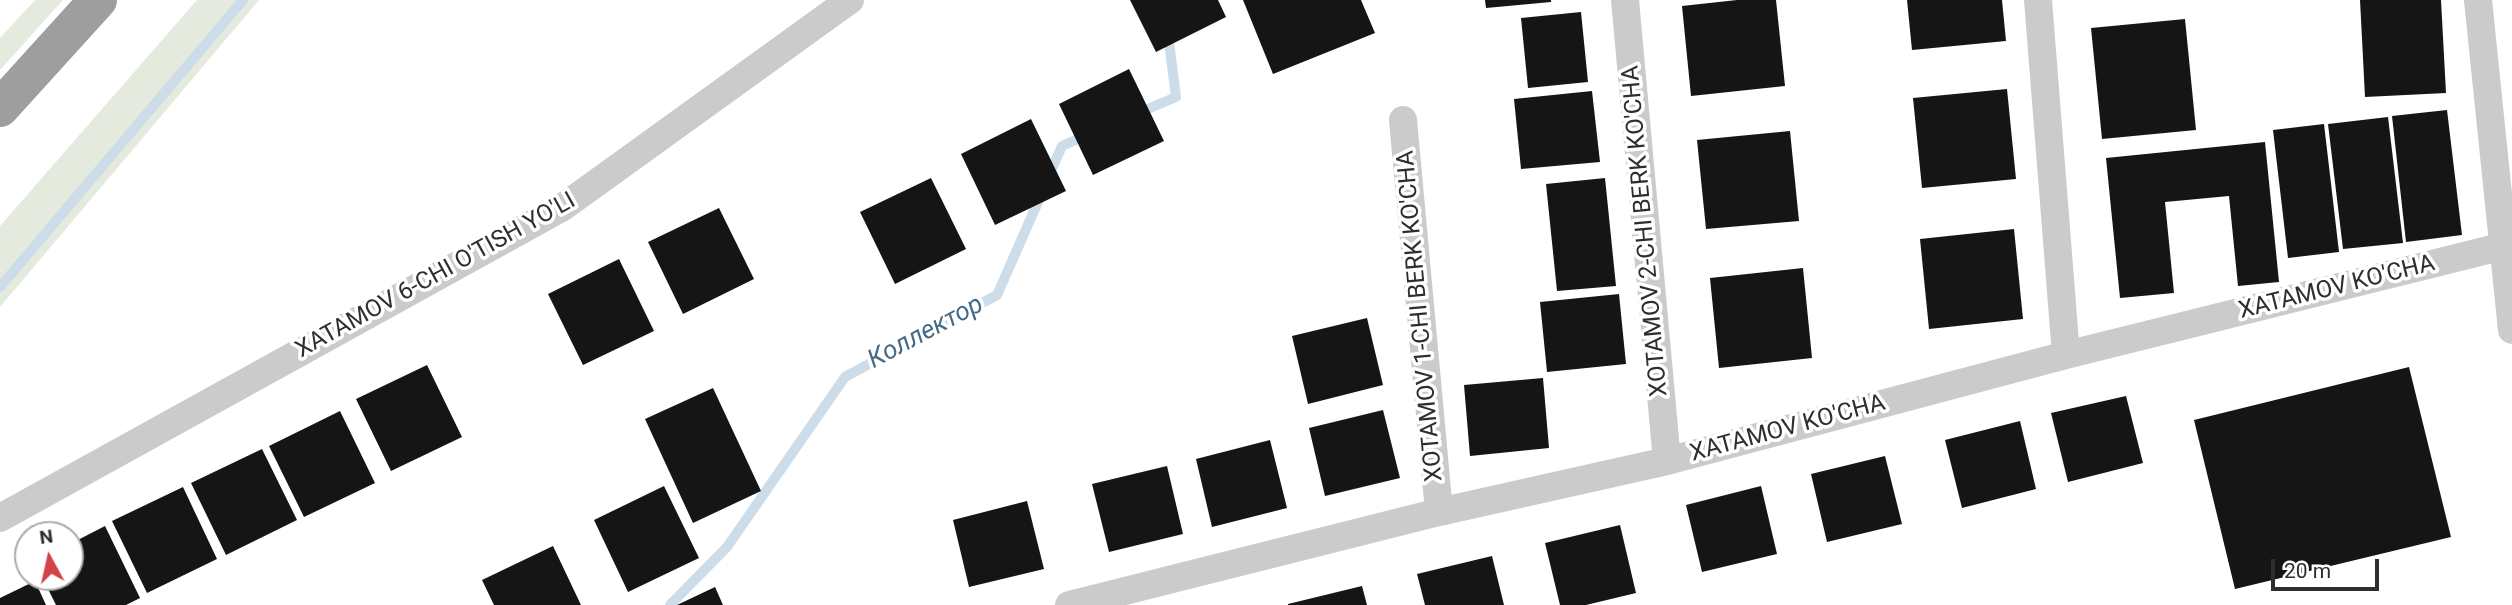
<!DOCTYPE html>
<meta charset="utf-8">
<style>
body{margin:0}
#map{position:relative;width:2512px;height:605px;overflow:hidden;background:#fff;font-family:Roboto,sans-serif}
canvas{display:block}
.north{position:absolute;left:14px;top:521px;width:70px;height:70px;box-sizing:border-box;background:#fff;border:2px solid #ababab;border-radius:50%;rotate:352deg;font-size:19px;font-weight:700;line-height:28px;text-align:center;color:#2e2e2e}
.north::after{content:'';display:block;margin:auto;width:24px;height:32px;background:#d24448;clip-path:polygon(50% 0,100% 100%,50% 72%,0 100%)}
.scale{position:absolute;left:2271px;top:559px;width:108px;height:32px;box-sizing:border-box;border:4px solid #2e2e2e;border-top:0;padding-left:9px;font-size:21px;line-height:24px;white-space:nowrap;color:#2e2e2e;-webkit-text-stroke:5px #fff;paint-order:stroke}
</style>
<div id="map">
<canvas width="2512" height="605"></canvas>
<div class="north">N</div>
<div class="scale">20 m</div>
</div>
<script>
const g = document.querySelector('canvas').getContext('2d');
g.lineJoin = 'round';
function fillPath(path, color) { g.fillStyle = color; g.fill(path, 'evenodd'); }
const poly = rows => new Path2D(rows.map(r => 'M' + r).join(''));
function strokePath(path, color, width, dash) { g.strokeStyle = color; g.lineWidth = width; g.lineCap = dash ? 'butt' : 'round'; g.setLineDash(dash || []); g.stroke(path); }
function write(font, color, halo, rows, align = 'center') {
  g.font = font + ' Roboto,sans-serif'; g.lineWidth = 7; g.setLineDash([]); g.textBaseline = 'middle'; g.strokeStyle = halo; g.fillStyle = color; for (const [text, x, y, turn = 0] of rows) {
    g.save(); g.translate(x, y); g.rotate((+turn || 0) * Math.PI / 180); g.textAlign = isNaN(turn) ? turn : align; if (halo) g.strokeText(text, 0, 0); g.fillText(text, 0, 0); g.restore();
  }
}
fillPath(poly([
 [35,0,63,0,0,70,0,38],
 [197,0,259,0,0,307,0,226]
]), '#e4eadd');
strokePath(poly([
 [1136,114,1176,97,1168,34],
 [1048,178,1062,146,1089,134],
 [0,287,243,0],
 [670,605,727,547,845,377,997,295,1042,193]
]), '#ccdce8', 10);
fillPath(poly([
 [1130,0,1218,0,1226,17,1156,52],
 [1243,0,1361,0,1375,33,1273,74],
 [1485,0,1551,0,1551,2,1486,8],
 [1737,0,1776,0,1785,86,1691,96,1682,6],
 [1907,0,2002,0,2006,41,1912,50],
 [2360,0,2441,0,2446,93,2365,97],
 [1581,12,1588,82,1528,88,1521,18],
 [2185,19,2196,130,2102,139,2091,28],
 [1129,69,1164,141,1093,175,1059,104],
 [2007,89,2016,179,1922,188,1913,98],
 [1592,91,1600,162,1521,169,1514,99],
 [2447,110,2462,235,2406,242,2392,116],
 [2388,117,2403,243,2343,249,2328,124],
 [1031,119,1066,191,995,225,961,154],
 [2324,124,2339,252,2288,258,2273,130],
 [1790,131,1799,221,1706,229,1697,140],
 [2265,142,2279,282,2238,286,2229,196,2165,202,2174,293,2120,298,2106,158],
 [931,178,966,249,895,284,860,212],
 [1605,178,1616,286,1557,291,1546,184],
 [719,208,754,279,683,314,648,242],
 [2014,229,2023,319,1929,329,1920,239],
 [619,259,654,331,583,365,548,294],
 [1803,268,1812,358,1719,368,1710,278],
 [1619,294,1626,364,1547,372,1540,302],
 [1367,318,1383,385,1308,404,1292,336],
 [427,365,462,437,391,471,356,399],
 [2409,367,2451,537,2235,589,2194,420],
 [1543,378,1549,448,1470,456,1464,385],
 [713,388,761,491,693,523,645,419],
 [2126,396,2143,463,2068,482,2051,413],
 [1383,410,1400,478,1325,496,1309,428],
 [340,411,375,483,304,517,269,446],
 [2020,421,2036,489,1962,508,1945,440],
 [1270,440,1287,508,1212,527,1196,459],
 [262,449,297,520,226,555,191,483],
 [1885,456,1902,524,1827,542,1811,474],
 [1167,466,1183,534,1109,552,1092,484],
 [664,486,699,558,628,592,594,520],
 [1761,486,1777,554,1702,572,1686,505],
 [183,487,217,559,147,593,112,521],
 [1027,501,1044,569,969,587,953,520],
 [1620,525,1636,593,1586,605,1560,605,1545,543],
 [105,526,140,598,126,605,56,605,42,577,70,577,70,544],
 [553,546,581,605,494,605,482,580],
 [1492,556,1504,605,1425,605,1417,574],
 [35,581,46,605,0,605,0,598],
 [1362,586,1367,605,1288,605,1288,604],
 [715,587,723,605,677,605]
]), '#151515');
strokePath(poly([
 [1625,0,1667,461],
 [2038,0,2066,355],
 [2478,0,2512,330],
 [1403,120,1439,512],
 [0,518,563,207,850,0],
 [1069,605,1439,512,1667,461,2066,355,2504,246]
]), '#cbcbcb', 28);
strokePath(poly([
 [0,108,98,0]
]), '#9e9e9e', 38);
write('24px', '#2e2e2e', '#fff', [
 ["XOTAMOV 2-CHI BERK KO'CHA",1646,231,-95],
 ["XATAMOV 6-CHI O'TISH YO'LI",436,276,-29],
 ["XATAMOV KO'CHA",2337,288,-14],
 ["XOTAMOV 1-CHI BERK KO'CHA",1421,316,-95],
 ["XATAMOV KO'CHA",1788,429,-15]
]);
write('italic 26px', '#456b87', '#fff', [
 ["Коллектор",926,333,-28]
]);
</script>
